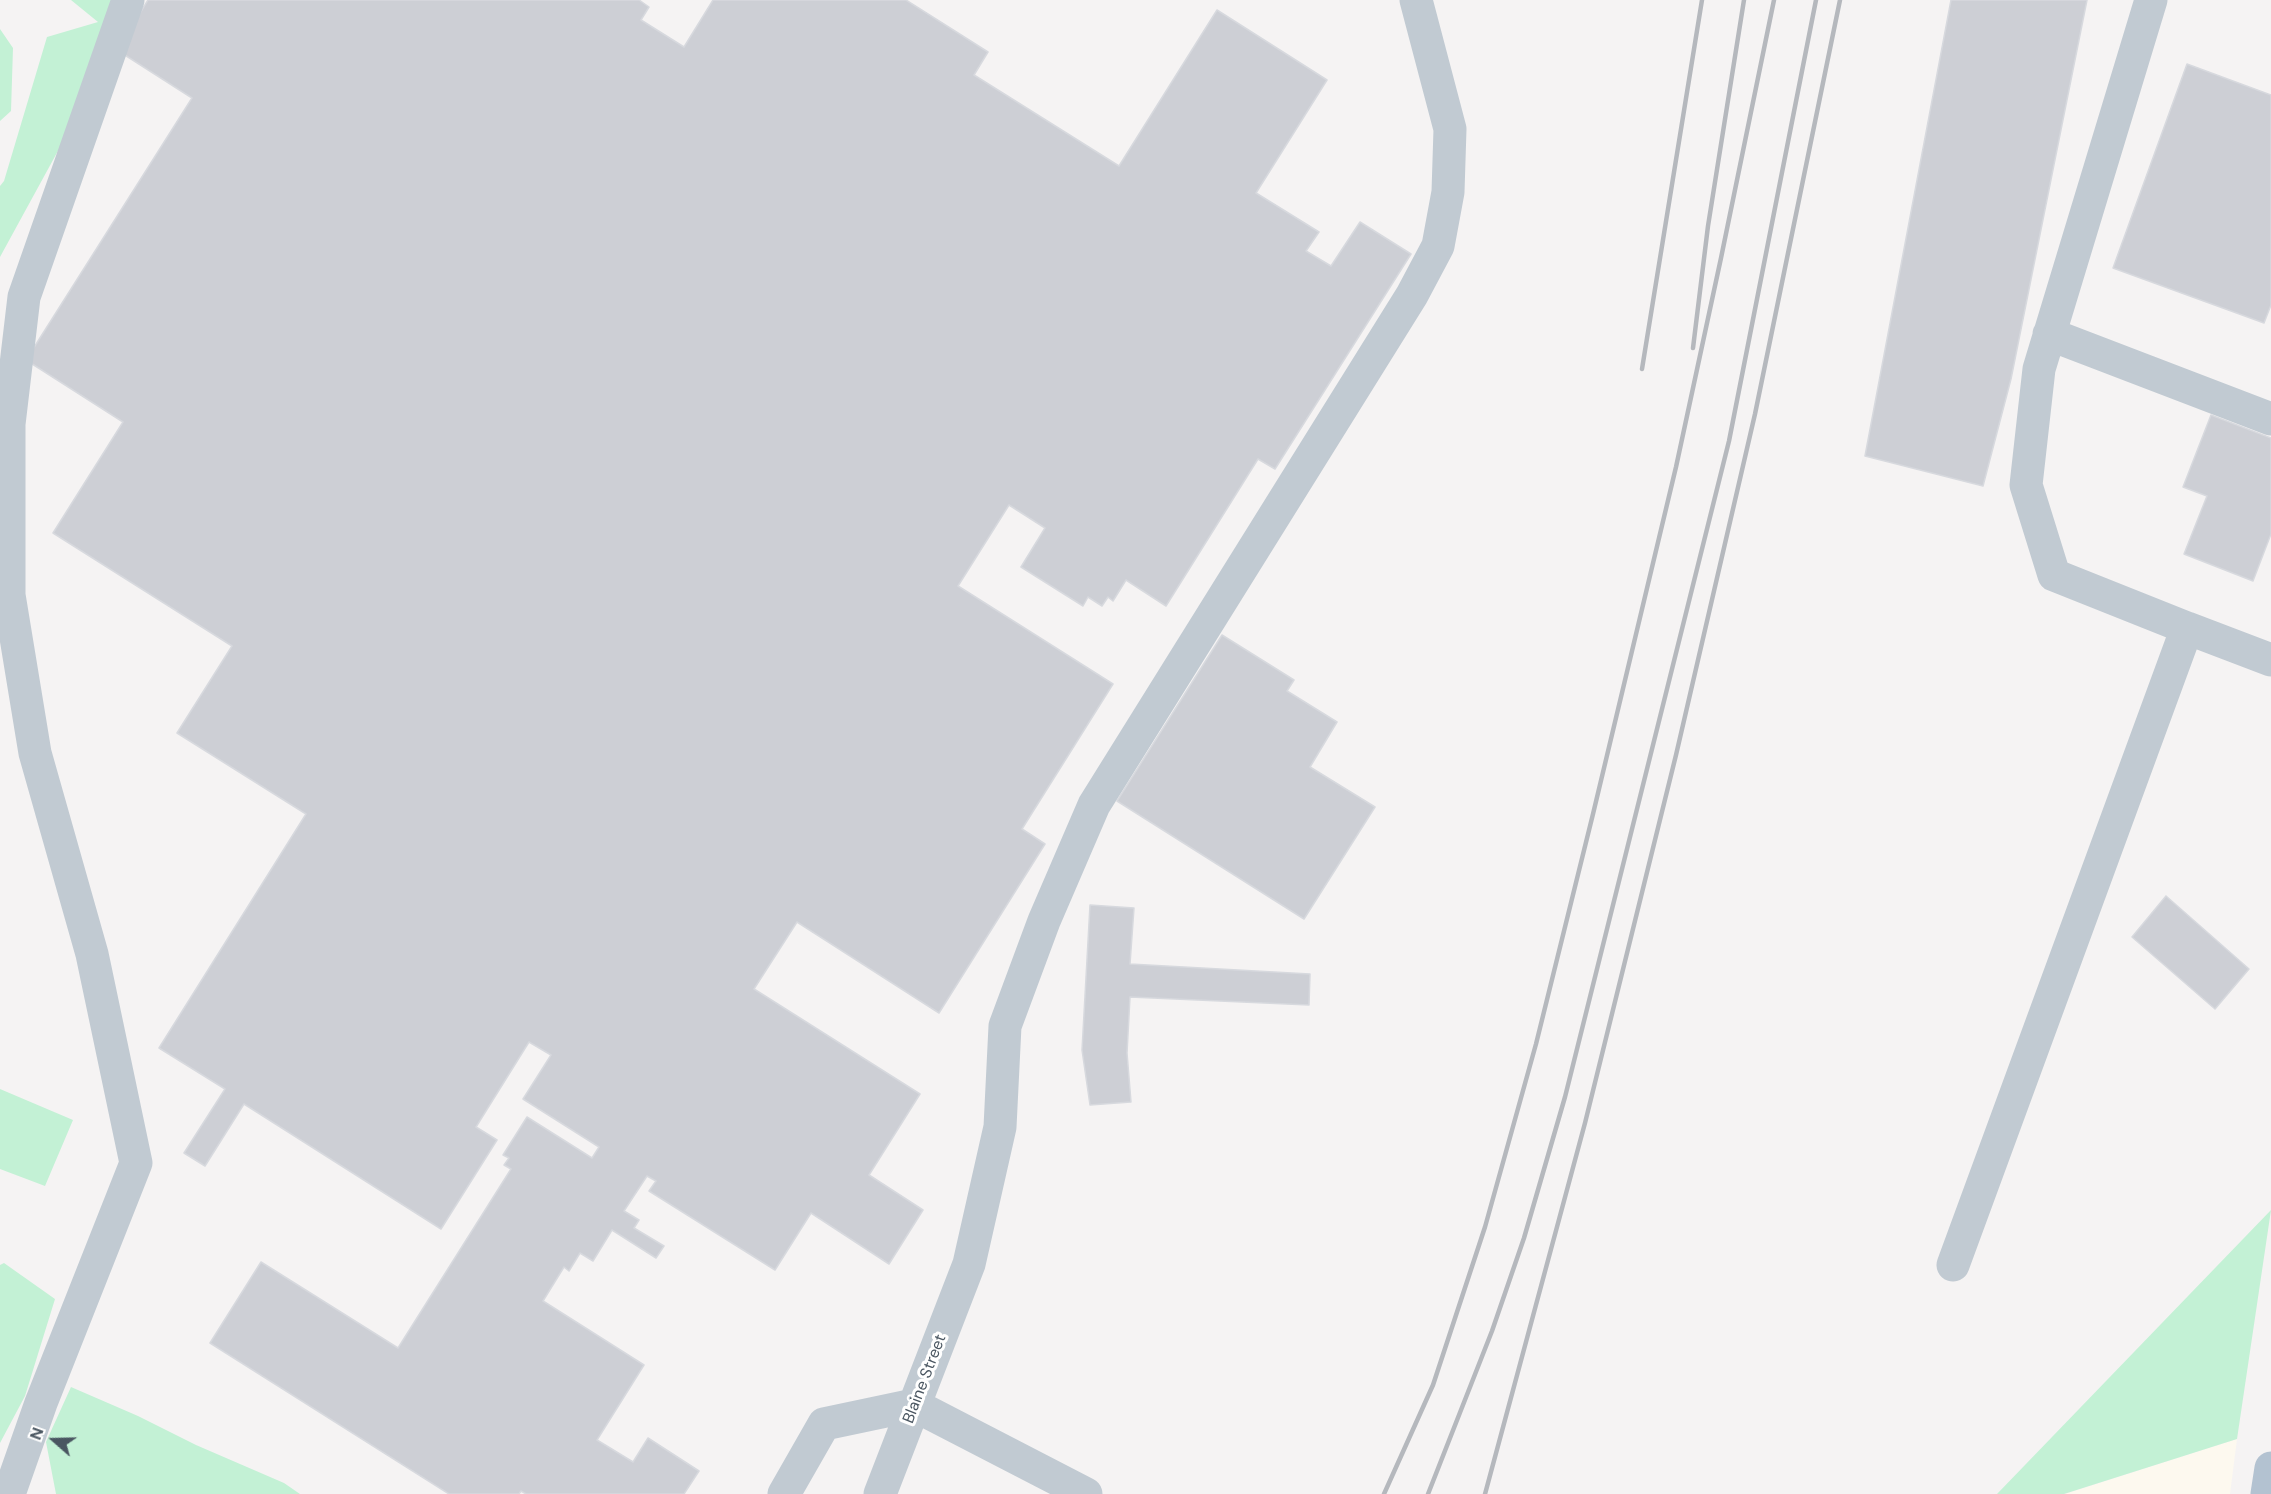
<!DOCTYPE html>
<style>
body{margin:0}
#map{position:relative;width:2271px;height:1494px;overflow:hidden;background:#f5f3f3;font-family:"DM Sans",sans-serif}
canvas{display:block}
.north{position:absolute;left:24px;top:1410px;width:60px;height:60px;-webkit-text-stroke:4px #fff;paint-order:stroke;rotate:290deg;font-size:16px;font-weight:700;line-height:24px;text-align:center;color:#4a5661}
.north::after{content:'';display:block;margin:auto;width:21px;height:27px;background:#4a5661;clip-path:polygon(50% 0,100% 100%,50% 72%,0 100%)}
</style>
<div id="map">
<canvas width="2271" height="1494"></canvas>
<div class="north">N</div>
</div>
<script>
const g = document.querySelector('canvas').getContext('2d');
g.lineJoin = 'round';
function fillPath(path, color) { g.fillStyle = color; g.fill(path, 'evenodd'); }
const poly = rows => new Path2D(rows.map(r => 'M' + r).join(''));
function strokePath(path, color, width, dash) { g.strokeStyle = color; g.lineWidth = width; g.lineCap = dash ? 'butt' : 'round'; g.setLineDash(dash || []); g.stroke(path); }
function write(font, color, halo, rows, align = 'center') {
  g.font = font + ' "DM Sans",sans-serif'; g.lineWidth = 6; g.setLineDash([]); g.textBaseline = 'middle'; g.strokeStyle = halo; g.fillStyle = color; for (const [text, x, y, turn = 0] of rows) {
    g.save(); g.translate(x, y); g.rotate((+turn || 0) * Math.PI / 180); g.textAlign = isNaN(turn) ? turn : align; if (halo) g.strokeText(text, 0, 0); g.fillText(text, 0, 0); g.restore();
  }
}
fillPath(poly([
 [2237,1439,2230,1494,2065,1494]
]), '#fdf9ef');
fillPath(poly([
 [71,0,131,0,59,149,0,257,0,186,4,181,47,37,98,22],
 [0,29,13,48,11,111,0,121],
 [0,1089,73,1120,45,1186,0,1169],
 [2271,1210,2237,1439,2064,1494,1997,1494],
 [4,1263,55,1299,25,1396,0,1443,0,1265],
 [71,1387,138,1416,196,1445,284,1483,300,1494,56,1494,46,1442]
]), '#c3f1d5');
const building = poly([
 [148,0,639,0,649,7,641,20,684,47,713,0,906,0,988,52,974,75,1119,166,1217,10,1327,80,1256,193,1319,232,1306,251,1331,266,1360,222,1411,254,1275,469,1258,459,1166,606,1126,580,1113,601,1108,597,1102,606,1088,597,1083,606,1021,567,1045,528,1009,505,958,586,1113,684,1022,829,1045,844,939,1013,797,922,754,989,920,1094,869,1175,923,1210,889,1264,811,1213,775,1270,649,1191,656,1181,647,1176,624,1211,639,1220,634,1228,664,1246,656,1258,612,1230,593,1261,580,1253,569,1271,564,1267,543,1301,644,1365,597,1440,633,1462,648,1438,699,1471,684,1494,526,1494,521,1491,519,1494,449,1494,210,1343,261,1262,398,1348,511,1169,504,1165,509,1158,503,1155,527,1117,592,1158,599,1147,523,1099,551,1055,529,1042,476,1127,497,1140,441,1229,244,1104,205,1166,184,1153,225,1089,159,1048,306,814,177,733,232,646,53,533,123,422,26,360,192,98,117,50,148,0],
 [1951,0,2087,0,2011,379,1983,486,1865,456,1951,0],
 [2187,64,2271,95,2271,305,2264,323,2113,268,2187,64],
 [2211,415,2271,438,2271,534,2253,581,2184,554,2207,496,2183,487,2211,415],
 [1222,635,1294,680,1287,691,1337,722,1310,767,1375,807,1304,919,1117,801,1222,635],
 [2166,896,2249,969,2215,1009,2132,937,2166,896],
 [1090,905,1134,908,1130,964,1310,974,1309,1005,1130,997,1127,1053,1131,1102,1090,1105,1082,1050,1090,905]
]);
fillPath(building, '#cdcfd5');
strokePath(building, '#d7d9de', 1.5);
strokePath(poly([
 [2151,0,2039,369,2026,485,2054,575,2187,628],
 [2049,334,2271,419],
 [1953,1265,2187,628,2271,660],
 [9,1494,41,1403,136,1163,92,954,35,753,9,595,9,424,24,297,128,0],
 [784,1494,824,1424,914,1405,1086,1494],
 [880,1494,969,1264,1000,1127,1005,1026,1044,921,1094,805,1412,295,1438,246,1448,192,1450,129,1416,0]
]), '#c1cad2', 33);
strokePath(poly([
 [2267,1494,2271,1468]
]), '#b3c2d1', 33);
strokePath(poly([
 [1693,348,1708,226,1744,0],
 [1642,369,1702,0],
 [1384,1494,1433,1385,1485,1227,1536,1044,1593,814,1676,467,1721,258,1774,0],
 [1428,1494,1492,1331,1524,1238,1565,1097,1729,441,1816,0],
 [1485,1494,1585,1123,1676,755,1755,414,1840,0]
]), '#b5b8bd', 4.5);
write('16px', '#4a5661', '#fff', [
 ["Blaine Street",925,1379,-69]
]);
</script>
